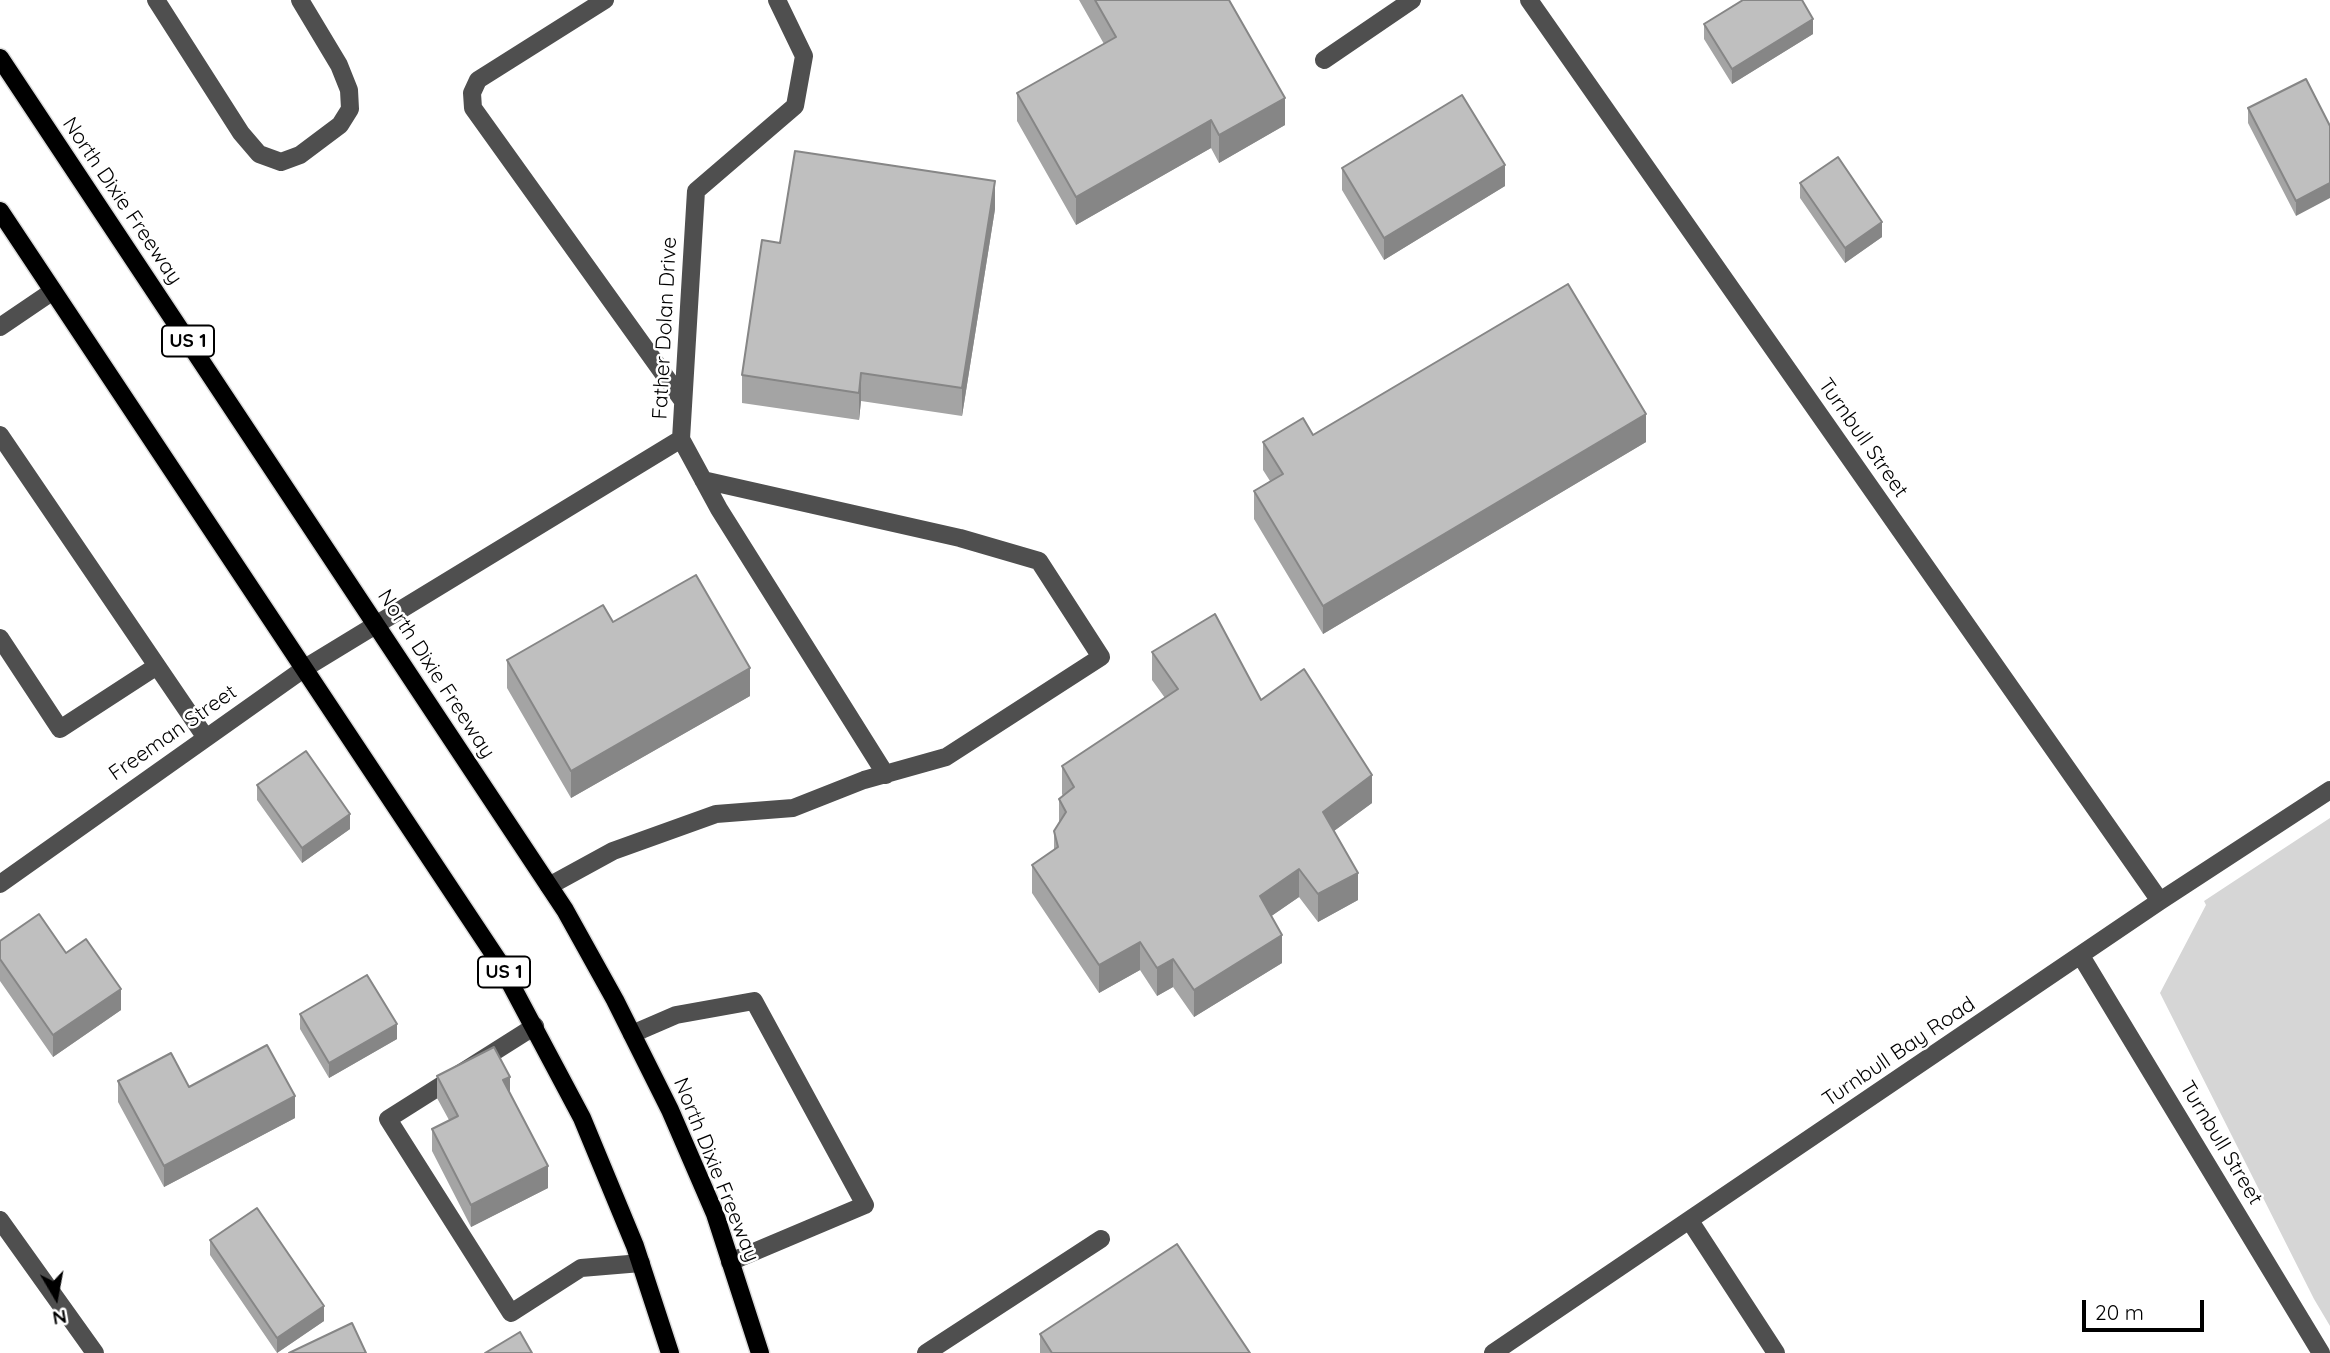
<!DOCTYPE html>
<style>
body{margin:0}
#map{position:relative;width:2330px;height:1353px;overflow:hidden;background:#fff;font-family:Quicksand,sans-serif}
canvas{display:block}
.north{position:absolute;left:21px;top:1262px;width:70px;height:70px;-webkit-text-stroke:5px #fff;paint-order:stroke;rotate:170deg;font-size:19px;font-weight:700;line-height:28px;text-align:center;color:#000}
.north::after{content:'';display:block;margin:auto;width:24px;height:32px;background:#000;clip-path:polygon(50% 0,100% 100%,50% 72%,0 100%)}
.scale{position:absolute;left:2082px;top:1300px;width:122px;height:32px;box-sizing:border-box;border:4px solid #000;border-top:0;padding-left:9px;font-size:21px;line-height:24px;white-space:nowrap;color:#000;-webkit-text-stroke:5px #fff;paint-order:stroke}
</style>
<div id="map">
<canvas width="2330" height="1353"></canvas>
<div class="north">N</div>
<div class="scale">20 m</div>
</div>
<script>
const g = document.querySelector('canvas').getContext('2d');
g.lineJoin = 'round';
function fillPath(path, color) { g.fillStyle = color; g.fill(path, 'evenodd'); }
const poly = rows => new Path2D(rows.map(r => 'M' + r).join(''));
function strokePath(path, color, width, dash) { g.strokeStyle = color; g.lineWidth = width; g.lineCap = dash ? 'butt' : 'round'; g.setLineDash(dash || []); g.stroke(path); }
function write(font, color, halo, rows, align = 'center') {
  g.font = font + ' Quicksand,sans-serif'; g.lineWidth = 5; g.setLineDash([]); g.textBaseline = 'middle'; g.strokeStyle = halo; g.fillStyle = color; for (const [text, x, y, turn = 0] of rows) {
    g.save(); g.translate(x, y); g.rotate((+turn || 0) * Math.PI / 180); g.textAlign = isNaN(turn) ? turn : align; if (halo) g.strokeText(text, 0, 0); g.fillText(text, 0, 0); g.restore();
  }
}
fillPath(poly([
 [2330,818,2330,1326,2314,1299,2160,993,2206,905,2204,901]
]), '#d6d6d6');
const major = poly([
 [0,58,565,910,615,1000,670,1110,715,1214,760,1353],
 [0,211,499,962,582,1118,635,1246,670,1353]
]);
strokePath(major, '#dbdbdb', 21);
strokePath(poly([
 [156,0,241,133,259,154,281,162,300,155,340,125,350,109,349,90,339,65,300,0],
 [605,0,478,80,472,93,473,108,683,401],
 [1529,0,2160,901],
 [1324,60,1412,0],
 [0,327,53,291],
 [0,435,206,738],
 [681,439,719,509,886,775],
 [0,638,60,729,157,666],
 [0,884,305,668,681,439,696,191,795,106,804,56,777,0],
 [549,886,613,851,716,814,793,808,864,780,946,757,1101,657,1039,561,960,538,703,480],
 [2081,956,2321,1353],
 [535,1026,388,1119,511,1313,581,1268,641,1263],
 [632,1034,676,1015,754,1001,865,1205,730,1262],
 [0,1220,95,1353],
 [1690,1221,1776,1353],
 [926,1353,1101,1239],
 [1493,1353,2160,901,2330,790]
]), '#4f4f4f', 18);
strokePath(major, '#000', 18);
fillPath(poly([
 [1079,0,1229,0,1285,125,1219,163,1211,148,1076,225,1017,121,1017,93,1104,44],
 [1704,24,1813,34,1732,84,1704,39],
 [2306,79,2296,216,2248,123,2248,108],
 [1342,168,1505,186,1384,260,1342,190],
 [1800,183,1882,237,1845,263,1800,198],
 [995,209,962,416,861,401,859,420,742,403,742,375,780,243],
 [1313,435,1646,442,1323,634,1254,519,1254,491,1270,481,1263,470,1263,442],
 [613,622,750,696,571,798,507,688,507,660],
 [1152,652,1261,700,1372,803,1334,831,1358,900,1318,922,1299,897,1271,916,1282,963,1194,1017,1173,987,1157,996,1140,970,1099,993,1032,893,1032,865,1054,850,1054,831,1059,823,1059,799,1063,796,1062,794,1062,766,1165,698,1152,680],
 [257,785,350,829,302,863,257,800],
 [0,941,66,953,121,1010,53,1057,0,981],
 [300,1014,397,1039,329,1078,300,1029],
 [437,1076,510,1093,548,1188,471,1227,432,1151,432,1129,449,1120,437,1098],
 [118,1081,189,1087,295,1118,164,1187,118,1102],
 [210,1240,324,1321,277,1353,210,1255],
 [1040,1334,1250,1353,1040,1353]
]), '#a4a4a4');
fillPath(poly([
 [1813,19,1813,34,1732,84,1732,69],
 [1285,98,1285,125,1219,163,1219,135],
 [1211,120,1211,148,1076,225,1076,197],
 [1505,165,1505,186,1384,260,1384,238],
 [995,181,995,209,962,416,962,388],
 [2330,183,2330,198,2296,216,2296,201],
 [1882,222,1882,237,1845,263,1845,248],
 [861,373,861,401,859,420,859,393],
 [1646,414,1646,442,1323,634,1323,606],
 [750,668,750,696,571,798,571,771],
 [1372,775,1372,803,1323,839,1323,812],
 [350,814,350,829,302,863,302,848],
 [1299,869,1299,897,1260,924,1260,896],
 [1358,873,1358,900,1318,922,1318,894],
 [1282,935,1282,963,1194,1017,1194,990],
 [1140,942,1140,970,1099,993,1099,965],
 [1173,959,1173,987,1157,996,1157,968],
 [121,989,121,1010,53,1057,53,1035],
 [397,1024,397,1039,329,1078,329,1063],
 [510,1077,510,1098,503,1080],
 [295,1096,295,1118,164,1187,164,1166],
 [548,1166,548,1188,471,1227,471,1205],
 [324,1306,324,1321,277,1353,277,1338]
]), '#868686');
const building = poly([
 [1095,0,1229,0,1285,98,1219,135,1211,120,1076,197,1017,93,1116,37,1095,0],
 [1743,0,1802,0,1813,19,1732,69,1704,24,1743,0],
 [2306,79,2330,126,2330,183,2296,201,2248,108,2306,79],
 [1462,95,1505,165,1384,238,1342,168,1462,95],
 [795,151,995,181,962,388,861,373,859,393,742,375,762,240,780,243,795,151],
 [1838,157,1882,222,1845,248,1800,183,1838,157],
 [1568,284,1646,414,1323,606,1254,491,1283,474,1263,442,1303,418,1313,435,1568,284],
 [696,575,750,668,571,771,507,660,603,605,613,622,696,575],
 [1215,614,1261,700,1304,669,1372,775,1323,812,1358,873,1318,894,1299,869,1260,896,1282,935,1194,990,1173,959,1157,968,1140,942,1099,965,1032,865,1058,847,1054,831,1066,812,1059,799,1074,787,1062,766,1178,689,1152,652,1215,614],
 [306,751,350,814,302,848,257,785,306,751],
 [39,914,66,953,86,939,121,989,53,1035,0,959,0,941,39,914],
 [367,975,397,1024,329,1063,300,1014,367,975],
 [267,1045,295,1096,164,1166,118,1081,171,1053,189,1087,267,1045],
 [494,1047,510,1077,503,1080,548,1166,471,1205,432,1129,458,1116,437,1076,494,1047],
 [257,1208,324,1306,277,1338,210,1240,257,1208],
 [1177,1244,1250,1353,1052,1353,1040,1334,1177,1244],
 [352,1323,366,1353,289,1353,352,1323],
 [520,1332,532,1353,485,1353,520,1332]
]);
fillPath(building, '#bfbfbf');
strokePath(building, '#868686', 2);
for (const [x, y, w] of [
 [188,341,52],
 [504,972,52]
]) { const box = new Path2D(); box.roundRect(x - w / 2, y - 15.5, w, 31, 5); g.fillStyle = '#fff'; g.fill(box); strokePath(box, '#000', 2); }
write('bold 19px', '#000', null, [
 ["US 1",188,341],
 ["US 1",504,972]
]);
write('21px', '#000', '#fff', [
 ["North Dixie Freeway",122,201,56],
 ["Father Dolan Drive",665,328,-87],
 ["Turnbull Street",1863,438,55],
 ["North Dixie Freeway",436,674,57],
 ["Freeman Street",173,733,-35],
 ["Turnbull Bay Road",1899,1052,-34],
 ["Turnbull Street",2221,1143,59],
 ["North Dixie Freeway",716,1170,68]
]);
</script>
